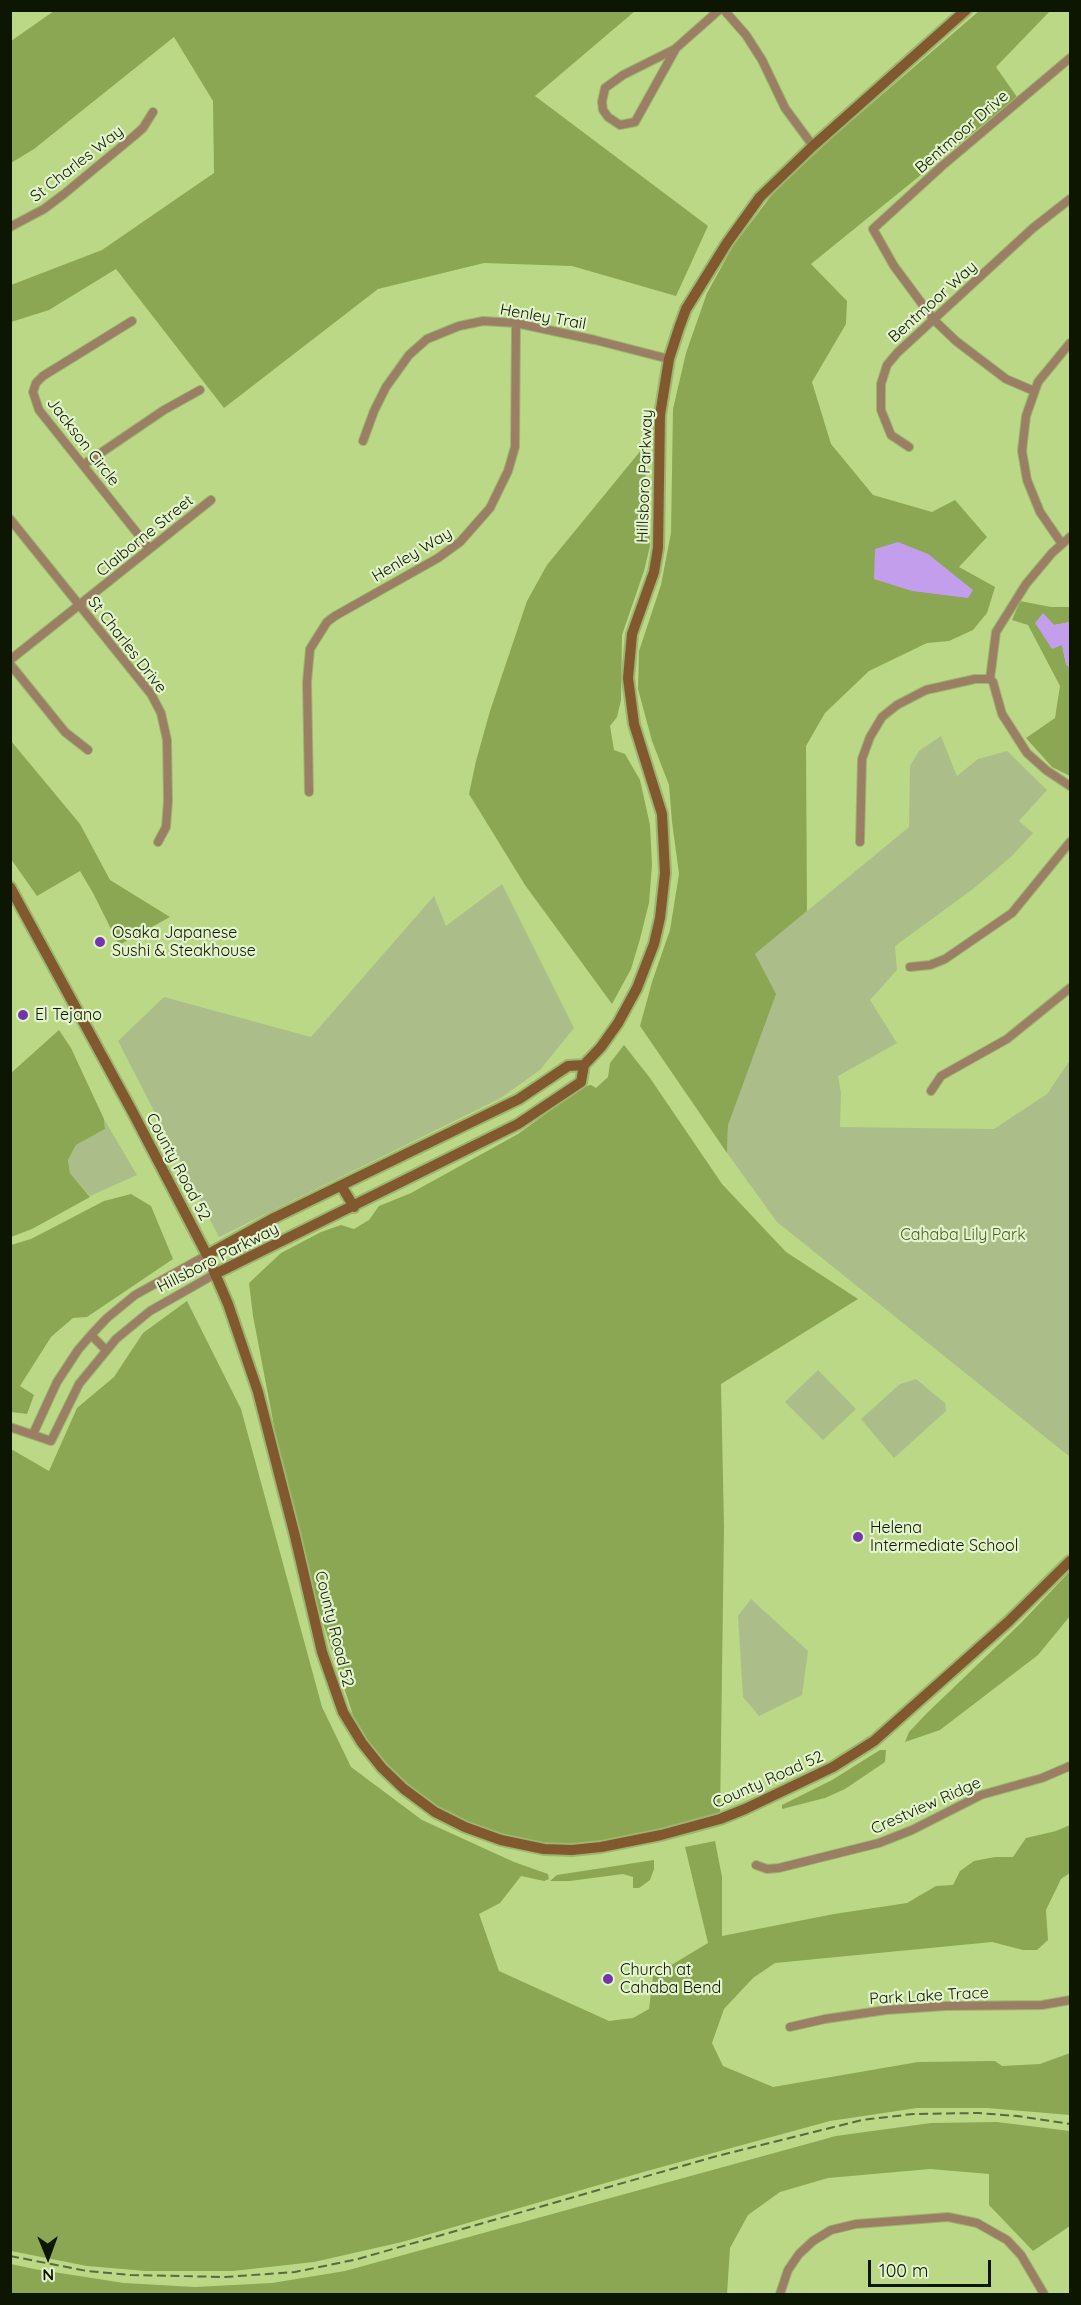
<!DOCTYPE html>
<style>
body{margin:0}
#map{position:relative;width:1081px;height:2305px;overflow:hidden;background:#bbd887;font-family:Quicksand,sans-serif}
canvas{display:block}
.frame{position:absolute;inset:0;border:12px solid #0d1600;pointer-events:none}
.north{position:absolute;left:18px;top:2227px;width:60px;height:60px;-webkit-text-stroke:4px #e3f3cb;paint-order:stroke;rotate:179deg;font-size:16px;font-weight:700;line-height:24px;text-align:center;color:#0d1600}
.north::after{content:'';display:block;margin:auto;width:21px;height:27px;background:#0d1600;clip-path:polygon(50% 0,100% 100%,50% 72%,0 100%)}
.scale{position:absolute;left:868px;top:2260px;width:123px;height:27px;box-sizing:border-box;border:3px solid #0d1600;border-top:0;padding-left:8px;font-size:18px;line-height:21px;white-space:nowrap;color:#0d1600;-webkit-text-stroke:4px #e3f3cb;paint-order:stroke}
</style>
<div id="map">
<canvas width="1081" height="2305"></canvas>
<div class="frame"></div>
<div class="north">N</div>
<div class="scale">100 m</div>
</div>
<script>
const g = document.querySelector('canvas').getContext('2d');
g.lineJoin = 'round';
function fillPath(path, color) { g.fillStyle = color; g.fill(path, 'evenodd'); }
const poly = rows => new Path2D(rows.map(r => 'M' + r).join(''));
function strokePath(path, color, width, dash) { g.strokeStyle = color; g.lineWidth = width; g.lineCap = dash ? 'butt' : 'round'; g.setLineDash(dash || []); g.stroke(path); }
function write(font, color, halo, rows, align = 'center') {
  g.font = font + ' Quicksand,sans-serif'; g.lineWidth = 4.5; g.setLineDash([]); g.textBaseline = 'middle'; g.strokeStyle = halo; g.fillStyle = color; for (const [text, x, y, turn = 0] of rows) {
    g.save(); g.translate(x, y); g.rotate((+turn || 0) * Math.PI / 180); g.textAlign = isNaN(turn) ? turn : align; if (halo) g.strokeText(text, 0, 0); g.fillText(text, 0, 0); g.restore();
  }
}
fillPath(poly([
 [941,736,957,776,978,759,1007,751,1047,790,1019,821,1033,833,1012,856,973,889,895,946,897,970,870,1000,897,1043,838,1076,841,1093,840,1127,994,1129,1047,1094,1070,1060,1070,1457,777,1222,727,1153,728,1125,755,954,909,827,910,766,919,751],
 [502,884,574,1028,540,1070,501,1098,219,1237,118,1041,164,997,311,1037,434,896,446,926],
 [104,1119,137,1175,90,1196,70,1173,68,1160,76,1145,105,1129],
 [818,1370,856,1409,823,1440,785,1402],
 [916,1379,945,1403,946,1411,894,1458,861,1419,900,1384],
 [751,1599,808,1651,802,1695,759,1716,743,1697,738,1616]
]), '#abbe8a');
fillPath(poly([
 [54,11,635,11,535,96,708,226,676,296,572,266,484,263,378,289,224,408,116,269,49,310,11,322,11,285,102,250,214,173,213,101,174,37,34,149,11,163,11,41],
 [979,11,1050,11,996,67,1017,97,811,264,847,301,846,324,812,382,831,444,873,495,932,512,955,500,987,537,959,567,995,587,987,613,973,630,949,641,927,643,869,671,825,713,806,746,807,911,755,954,776,994,728,1125,727,1153,640,1026,652,982,670,930,679,874,672,822,669,785,652,741,638,689,639,651,661,585,671,533,673,409,686,353,707,293,733,246,774,192,834,136],
 [642,449,649,499,650,546,644,571,622,635,621,700,617,717,610,726,614,750,625,754,640,780,650,825,652,865,649,903,640,939,631,969,612,1004,525,885,469,794,476,761,490,711,527,601,547,565],
 [1020,601,1051,607,1070,607,1070,622,1054,625,1062,645,1066,664,1070,668,1070,776,1052,767,1026,738,1055,718,1060,686,1028,625,1012,620],
 [11,741,80,824,110,880,170,917,119,945,93,893,80,871,37,896,11,859],
 [59,1030,71,1048,104,1119,105,1129,76,1145,68,1160,70,1173,90,1197,32,1229,11,1237,11,1073],
 [624,1045,650,1078,722,1184,786,1252,858,1299,721,1384,724,1527,720,1819,601,1847,544,1849,450,1820,404,1789,362,1743,295,1536,253,1316,249,1283,281,1253,321,1232,341,1225,354,1229,369,1220,379,1206,411,1193,518,1134,582,1087,591,1085,596,1088,608,1077,610,1063],
 [131,1194,151,1206,173,1259,87,1317,73,1318,51,1337,20,1386,34,1395,27,1414,11,1412,11,1245,31,1239,104,1201],
 [187,1301,241,1409,322,1707,351,1767,422,1820,514,1862,548,1874,549,1879,544,1881,521,1876,500,1903,479,1914,499,1971,609,2021,633,2018,649,2009,653,1976,708,1943,685,1847,715,1841,722,1877,722,1936,834,1914,907,1903,936,1886,953,1885,960,1871,974,1861,995,1857,1013,1857,1026,1838,1056,1831,1070,1825,1070,1873,1061,1879,1046,1910,1048,1940,1037,1950,1023,1950,992,1942,775,1963,753,1978,724,2009,712,2043,723,2066,773,2087,918,2062,995,2061,1002,2066,1040,2064,1070,2053,1070,2115,987,2108,917,2108,830,2121,647,2171,402,2242,314,2262,233,2271,146,2271,87,2266,11,2251,11,1449,49,1471,77,1408,114,1377,143,1333],
 [1070,1571,1070,1616,1038,1655,940,1730,905,1742,909,1732,927,1713,1020,1624],
 [880,1750,886,1750,885,1762,845,1789,825,1798,782,1809,782,1805,832,1780],
 [654,1860,654,1869,650,1880,639,1888,633,1888,633,1877,623,1874,570,1881,550,1881,557,1875],
 [997,2122,1070,2131,1070,2226,1033,2251,989,2205,989,2174,930,2169,828,2178,780,2192,748,2215,730,2248,727,2294,11,2294,11,2264,34,2269,124,2283,195,2287,272,2283,345,2271,836,2136,931,2123]
]), '#8ba753');
fillPath(poly([
 [898,542,928,554,973,590,968,598,912,591,874,579,875,549],
 [1043,613,1054,625,1070,622,1070,668,1066,664,1062,645,1052,649,1035,623]
]), '#c29eed');
const street = poly([
 [724,10,746,35,762,60,785,108,813,146],
 [675,50,635,122,620,125,608,117,603,110,602,102,605,88,623,75,675,49,719,10],
 [10,227,44,209,64,194,134,136,143,128,153,112],
 [132,321,43,376,36,383,33,392,39,410,149,548],
 [1034,391,1006,379,956,341,934,320,894,266,873,229,942,166,1070,58],
 [363,441,374,411,386,387,409,355,427,339,459,326,483,321,516,323,595,340,669,359],
 [909,447,891,435,881,410,881,384,887,365,898,352,1033,228,1070,199],
 [83,465,164,410,200,390],
 [10,519,151,694,161,713,167,740,168,801,166,827,158,842],
 [1070,537,1052,553,1026,584,996,632,990,679,993,682,1002,714,1027,753,1046,770,1070,786],
 [1062,544,1040,512,1027,480,1022,451,1026,416,1038,382,1070,343],
 [10,660,211,500],
 [10,664,65,732,88,750],
 [309,792,307,682,310,649,327,622,335,616,438,558,460,542,490,508,508,471,515,447,516,323],
 [860,842,862,759,870,737,882,717,897,705,926,690,975,679,990,679],
 [910,967,930,965,945,959,1012,913,1070,842],
 [931,1091,941,1076,1007,1039,1070,988],
 [91,1335,106,1350],
 [10,1427,51,1441,79,1384,116,1339,150,1311,215,1274],
 [33,1434,57,1382,78,1350,91,1335,107,1318,135,1295,207,1255],
 [756,1865,767,1869,779,1868,879,1843,912,1830,981,1795,1042,1778,1070,1766],
 [790,2027,825,2019,886,2010,946,2006,1042,2005,1070,2000],
 [780,2294,788,2270,799,2254,813,2241,831,2230,856,2224,948,2217,977,2223,1007,2240,1021,2255,1044,2294]
]);
const secondary = poly([
 [10,887,132,1111,207,1255,228,1304,258,1392,295,1536,322,1652,343,1712,362,1743,382,1768,404,1789,435,1812,465,1827,501,1840,544,1849,572,1850,601,1847,661,1835,720,1819,745,1809,833,1767,874,1741,1008,1622,1070,1561],
 [342,1187,354,1207],
 [207,1255,274,1218,519,1099,568,1066,584,1065],
 [215,1274,518,1124,581,1082,584,1065,601,1047,618,1023,637,988,654,944,660,918,665,873,662,814,634,724,628,678,632,634,654,572,658,548,660,415,669,359,679,328,686,309,727,243,760,197,813,146,966,10]
]);
strokePath(street, '#9cb56f', 10);
strokePath(secondary, '#9cb56f', 14);
strokePath(street, '#9b7f64', 8);
strokePath(secondary, '#82592f', 10);
strokePath(poly([
 [10,2256,87,2271,131,2275,225,2277,295,2272,358,2259,717,2156,862,2120,913,2114,978,2113,1017,2116,1070,2124]
]), '#596a3b', 2, [9, 4.5]);
for (const [x, y, r, color] of [
 [100,942,6,"#7335aa"],
 [23,1015,6,"#7335aa"],
 [858,1537,6,"#7335aa"],
 [608,1979,6,"#7335aa"]
]) { const dot = new Path2D(); dot.arc(x, y, r, 0, 2 * Math.PI); g.fillStyle = color; g.fill(dot); strokePath(dot, '#e3f3cb', 2); }
write('16px', '#0d1600', '#e3f3cb', [
 ["Bentmoor Drive",962,132,-41],
 ["St Charles Way",77,164,-38],
 ["Bentmoor Way",933,302,-42],
 ["Henley Trail",543,317,10],
 ["Jackson Circle",83,442,52],
 ["Hillsboro Parkway",645,476,-88],
 ["Claiborne Street",145,536,-39],
 ["Henley Way",412,555,-31],
 ["St Charles Drive",127,645,52],
 ["County Road 52",178,1167,62],
 ["Hillsboro Parkway",218,1258,-27],
 ["County Road 52",334,1629,76],
 ["County Road 52",768,1780,-24],
 ["Crestview Ridge",926,1806,-24],
 ["Park Lake Trace",929,1996,-3]
]);
write('16px', '#0d1600', '#e3f3cb', [
 ["Osaka Japanese",112,933],
 ["Sushi & Steakhouse",112,951],
 ["El Tejano",35,1015],
 ["Helena",870,1528],
 ["Intermediate School",870,1546],
 ["Church at",620,1970],
 ["Cahaba Bend",620,1988]
], 'left');
write('16px', '#4b5f23', '#e3f3cb', [
 ["Cahaba Lily Park",963,1235]
]);
</script>
